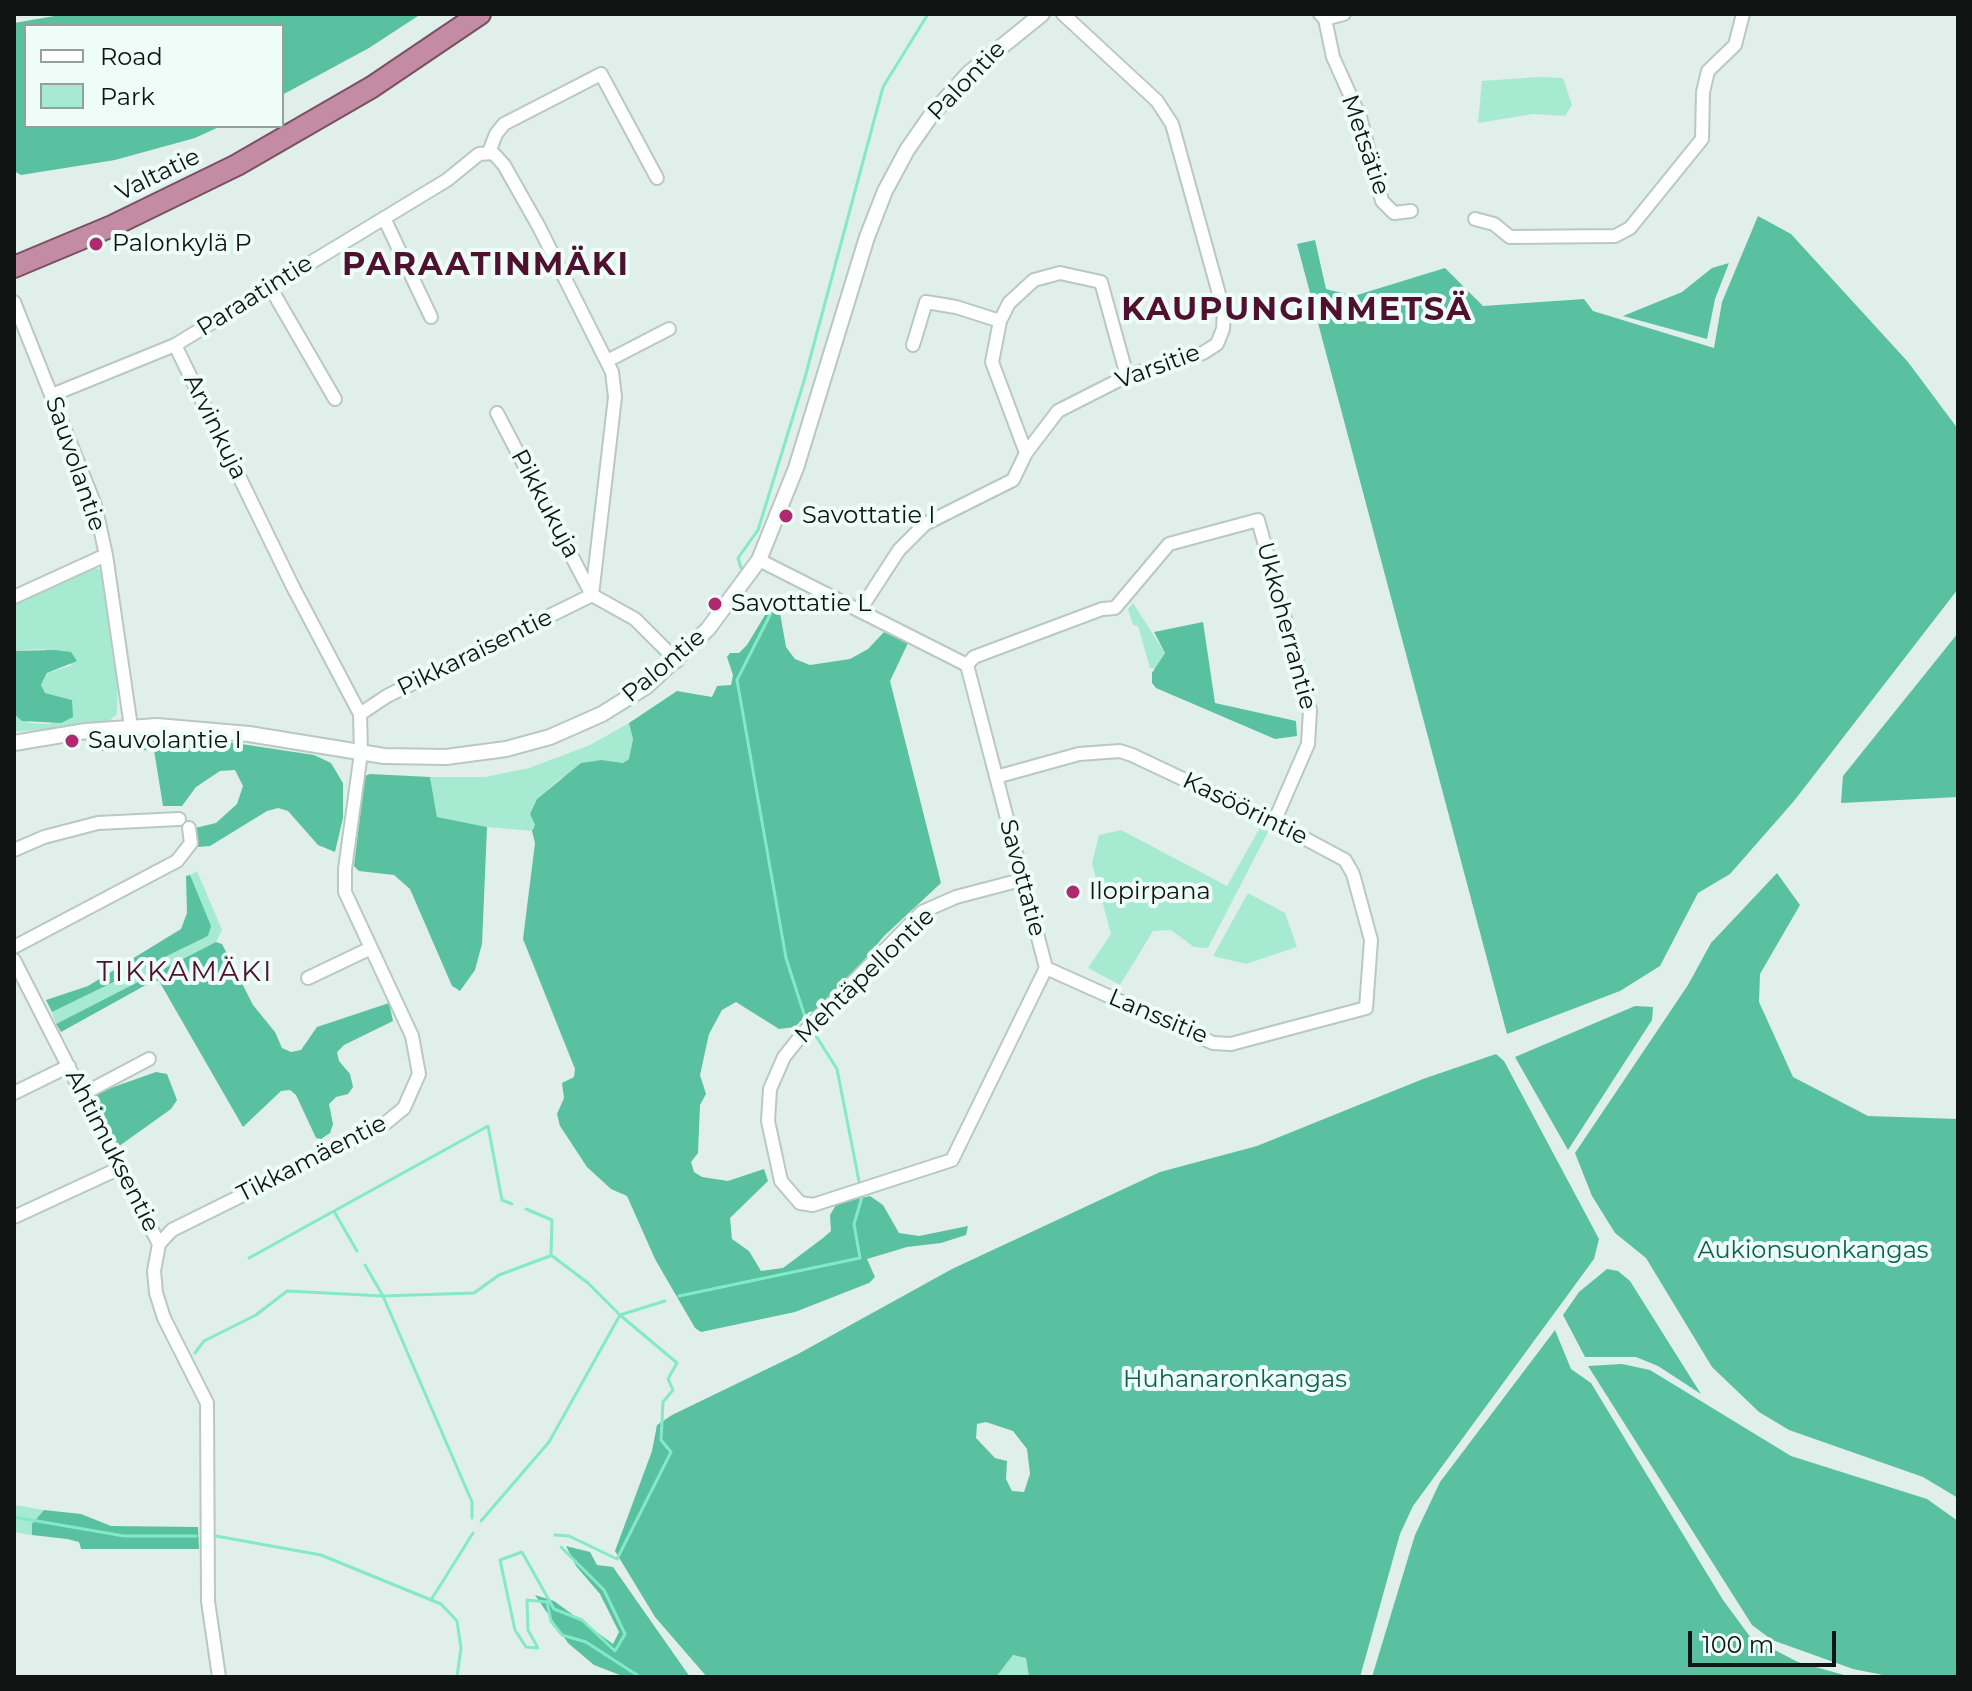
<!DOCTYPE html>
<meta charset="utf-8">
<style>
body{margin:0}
#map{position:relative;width:1972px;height:1691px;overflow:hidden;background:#e1efea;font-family:Montserrat,sans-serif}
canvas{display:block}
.frame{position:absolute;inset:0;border:16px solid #101514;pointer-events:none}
.legend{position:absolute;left:24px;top:24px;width:260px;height:104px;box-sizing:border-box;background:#eefdf7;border:2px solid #95a09c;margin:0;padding:10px 14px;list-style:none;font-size:24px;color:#101514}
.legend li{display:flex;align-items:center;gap:16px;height:40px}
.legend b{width:40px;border:2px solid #95a09c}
.scale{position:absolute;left:1688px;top:1631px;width:148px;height:36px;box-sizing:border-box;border:4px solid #101514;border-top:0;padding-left:10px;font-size:24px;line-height:28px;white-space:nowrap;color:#101514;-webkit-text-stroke:6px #eefdf7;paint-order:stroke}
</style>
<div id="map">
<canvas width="1972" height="1691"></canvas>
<div class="frame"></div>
<ul class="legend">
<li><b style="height:10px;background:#fff"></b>Road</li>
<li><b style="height:22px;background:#a6ead2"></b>Park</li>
</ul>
<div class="scale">100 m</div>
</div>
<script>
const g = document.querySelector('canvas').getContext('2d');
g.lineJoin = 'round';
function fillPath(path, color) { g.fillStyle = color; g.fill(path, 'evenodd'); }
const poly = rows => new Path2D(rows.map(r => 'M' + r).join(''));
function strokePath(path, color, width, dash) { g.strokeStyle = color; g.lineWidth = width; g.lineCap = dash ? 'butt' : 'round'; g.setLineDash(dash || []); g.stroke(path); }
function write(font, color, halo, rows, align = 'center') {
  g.font = font + ' Montserrat,sans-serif'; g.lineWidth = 8; g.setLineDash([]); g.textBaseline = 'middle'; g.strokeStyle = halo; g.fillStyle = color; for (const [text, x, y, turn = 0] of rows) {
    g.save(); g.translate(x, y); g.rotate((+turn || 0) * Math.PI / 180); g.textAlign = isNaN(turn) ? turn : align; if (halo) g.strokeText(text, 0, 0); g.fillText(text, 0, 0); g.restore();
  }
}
fillPath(poly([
 [1539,77,1563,78,1572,105,1565,116,1533,114,1478,123,1482,81],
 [94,567,103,571,118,661,117,714,107,723,14,732,14,714,30,723,50,724,72,700,45,693,41,685,48,673,72,665,44,649,14,651,14,601],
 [1133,603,1165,653,1156,669,1150,668,1138,626,1133,625,1128,609],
 [629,723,633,739,630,759,623,763,602,760,560,779,537,799,530,814,535,825,532,831,487,827,437,817,430,777,485,777,529,768,590,745],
 [1261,826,1269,830,1208,948,1194,947,1171,930,1153,931,1120,985,1088,968,1111,934,1092,863,1099,835,1121,830,1227,886],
 [197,871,222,930,216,942,56,1024,52,1012,208,936,190,875],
 [1248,893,1285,913,1297,947,1246,964,1213,956],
 [14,1505,44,1510,32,1524,32,1535,14,1532],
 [1013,1655,1026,1658,1029,1677,996,1677]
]), '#a6ead2');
fillPath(poly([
 [66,14,421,14,369,48,282,95,282,26,26,26,26,126,221,126,195,138,115,160,21,175,14,171,14,23],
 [1758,216,1791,234,1908,362,1958,429,1958,589,1794,801,1730,874,1698,893,1660,966,1620,991,1507,1034,1297,244,1315,240,1326,289,1354,296,1445,268,1483,306,1584,299,1593,311,1714,348,1722,302],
 [1729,263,1715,299,1707,339,1623,316,1682,292,1712,268],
 [774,609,780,613,786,647,795,659,810,665,850,659,868,649,884,632,908,643,890,681,941,883,884,936,837,993,817,1011,809,1012,795,1027,779,1029,736,1002,722,1010,709,1034,700,1075,706,1094,700,1105,698,1153,691,1162,694,1172,702,1177,728,1181,764,1169,768,1181,730,1218,732,1239,749,1251,761,1271,783,1268,823,1238,831,1231,830,1215,836,1205,851,1200,870,1196,883,1205,899,1233,919,1236,968,1226,966,1235,941,1243,907,1247,867,1259,875,1277,869,1283,795,1312,701,1332,695,1328,655,1259,627,1196,611,1189,587,1167,560,1126,557,1114,564,1098,562,1083,574,1077,575,1069,523,939,535,843,532,831,535,825,530,814,537,799,581,763,602,760,623,763,629,759,633,739,629,723,677,691,712,697,717,686,731,685,733,675,727,657,730,653,739,653,747,645,765,615],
 [1203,622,1215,703,1296,721,1297,736,1275,739,1156,688,1152,683,1152,673,1165,653,1154,632],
 [1958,633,1958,797,1841,803,1843,776],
 [54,650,71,652,77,661,47,673,41,685,45,693,72,700,73,717,61,723,22,721,14,714,14,651],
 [141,738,228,742,314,755,331,763,343,783,343,818,335,852,318,845,288,811,278,808,267,811,210,846,198,847,195,828,216,823,237,804,243,786,235,770,220,771,196,787,182,806,163,806,154,750,95,751,100,743],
 [370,774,430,777,437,817,487,827,482,944,475,970,460,991,452,986,410,889,394,875,359,871,354,866,365,776],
 [1777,873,1800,905,1760,974,1759,1002,1793,1077,1868,1116,1958,1119,1958,1498,1923,1477,1789,1430,1759,1412,1712,1367,1646,1258,1615,1233,1592,1196,1575,1153,1688,985,1711,943],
 [190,875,211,926,208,936,52,1012,46,1000,88,986,181,929,187,913,186,876],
 [216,942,222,944,253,1005,275,1032,282,1048,291,1052,301,1050,317,1027,389,1003,393,1021,344,1045,337,1052,339,1061,350,1074,353,1087,348,1094,336,1097,329,1104,333,1124,330,1133,321,1139,316,1138,296,1095,290,1090,281,1091,243,1127,159,981,153,981,61,1032,56,1024],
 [1635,1006,1653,1007,1652,1020,1568,1150,1515,1057],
 [1496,1054,1504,1061,1599,1239,1594,1259,1413,1506,1400,1534,1360,1677,1029,1677,1026,1658,1013,1655,996,1677,707,1677,655,1617,615,1551,652,1451,657,1425,672,1415,798,1354,952,1269,1160,1172,1257,1146,1423,1079],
 [986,1422,1013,1431,1027,1449,1030,1474,1024,1492,1012,1491,1006,1479,1007,1461,995,1458,976,1438,977,1424],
 [156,1072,167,1074,177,1100,171,1109,115,1149,91,1095],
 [1607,1269,1618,1271,1630,1281,1701,1394,1658,1366,1636,1357,1585,1357,1563,1315,1579,1292],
 [1555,1330,1571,1369,1591,1383,1723,1600,1751,1638,1798,1662,1851,1677,1372,1677,1415,1535,1440,1482],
 [1622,1364,1650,1370,1791,1456,1927,1499,1958,1521,1958,1677,1893,1677,1853,1669,1772,1640,1752,1625,1588,1366],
 [44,1510,81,1514,111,1526,198,1527,199,1549,81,1549,79,1542,67,1539,32,1535,32,1524],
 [566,1546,590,1552,597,1565,613,1567,690,1677,625,1677,594,1665,568,1643,535,1595,554,1601,613,1644,619,1632,600,1594,576,1566]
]), '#59c0a0');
strokePath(poly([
 [741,568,738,558,758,530,804,381,883,87,928,14],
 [770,605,771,613,737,680,786,958,805,1017],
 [813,1031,837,1069,859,1181],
 [526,1209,552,1220,551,1255,588,1283,620,1315,677,1363,668,1379,673,1390,663,1402,661,1440,671,1452,617,1559,569,1536,555,1535],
 [335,1213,357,1251],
 [249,1258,488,1126,502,1200,512,1204],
 [365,1265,383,1296,472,1502,472,1518],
 [679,1296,860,1258,854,1224,862,1197],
 [195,1353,204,1341,256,1315,287,1291,383,1296,474,1293,499,1275,550,1256],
 [14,1517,124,1536,196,1536],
 [481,1521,549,1442,620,1315,665,1301],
 [216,1536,321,1555,441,1604,457,1621,461,1648,457,1677],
 [561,1547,604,1590,625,1634,615,1651,582,1620,554,1609,522,1552,500,1560,515,1630,526,1647,538,1648,528,1630,527,1600,547,1602,551,1621,562,1635,586,1642,640,1677],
 [431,1600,473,1533]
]), '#84e9c8', 3);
const minor = poly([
 [1320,14,1325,19,1333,57,1360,117,1382,201,1394,213,1411,211],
 [1325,19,1344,14],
 [489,152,496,134,504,124,601,74,657,178],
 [384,218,431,317],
 [1475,219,1494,224,1510,237,1615,236,1630,228,1702,139,1703,92,1708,71,1735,45,1743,14],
 [270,287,335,399],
 [14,302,95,505,106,555,131,727],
 [913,345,926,302,956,307,1000,321],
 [607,361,669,329],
 [52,395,175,345,447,180,479,154,493,153,504,165,539,227,612,372,615,397,592,595],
 [497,413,592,595],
 [1026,453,992,362,1000,321,1009,303,1034,280,1060,273,1101,282,1127,376],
 [759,560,967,665,1046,968,952,1160,813,1205,800,1203,781,1181,768,1121,770,1089,784,1057,804,1032,922,912,956,897,1021,880],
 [592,595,635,619,677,661],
 [14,597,106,555],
 [860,610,899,550,925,524,1013,480,1026,453,1058,411,1127,376,1203,353,1217,344,1223,329,1224,312,1172,124,1157,101,1063,14],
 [967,665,974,657,1102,609,1115,608,1169,544,1258,520,1310,710,1308,744,1274,822],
 [360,714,387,696,592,595],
 [996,777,1079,754,1120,751,1132,755,1274,822,1345,860,1353,874,1371,940,1366,1008,1231,1044,1213,1043,1046,968],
 [14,850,44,837,98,823,179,819],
 [14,947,177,861,191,843,189,828],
 [14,960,159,1244,154,1271,156,1293,164,1318,207,1403,208,1601,219,1677],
 [308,978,371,948],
 [14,1093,69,1066],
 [83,1094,149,1059],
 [14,1217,120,1168],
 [159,1244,172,1230,382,1126,404,1108,419,1074,412,1036,345,892,345,869,361,753,360,714,293,587,175,345]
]);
const tertiary = poly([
 [14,743,86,731,157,726,249,734,384,756,446,757,506,749,550,737,602,714,647,686,708,629,759,560,796,468,867,237,885,191,907,150,932,114,969,73,1042,14]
]);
const trunk = poly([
 [14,267,112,226,237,165,372,87,480,14]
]);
strokePath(minor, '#bac8c2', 16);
strokePath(tertiary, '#bac8c2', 18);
strokePath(trunk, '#7b5063', 24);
strokePath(minor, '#fff', 12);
strokePath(tertiary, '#fff', 14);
strokePath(trunk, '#c48ca4', 20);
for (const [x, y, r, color] of [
 [96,244,8,"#af296f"],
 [786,516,8,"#af296f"],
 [715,604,8,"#af296f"],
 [72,741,8,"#af296f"],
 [1073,892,8,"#af296f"]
]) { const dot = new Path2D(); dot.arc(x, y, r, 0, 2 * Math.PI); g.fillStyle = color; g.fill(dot); strokePath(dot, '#eefdf7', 3); }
write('24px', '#101514', '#eefdf7', [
 ["Palontie",967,81,-46],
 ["Metsätie",1365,145,71],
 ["Valtatie",158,175,-26],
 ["Paraatintie",255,296,-32],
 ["Varsitie",1158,367,-20],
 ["Arvinkuja",215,427,64],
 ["Sauvolantie",75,464,71],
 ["Pikkukuja",545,504,62],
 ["Ukkoherrantie",1286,626,75],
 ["Pikkaraisentie",475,653,-26],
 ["Palontie",664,666,-40],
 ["Kasöörintie",1245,809,26],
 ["Savottatie",1022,878,75],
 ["Mehtäpellontie",865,976,-44],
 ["Lanssitie",1158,1017,23],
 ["Ahtimuksentie",112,1151,63],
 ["Tikkamäentie",312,1159,-27]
]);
write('24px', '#101514', '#eefdf7', [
 ["Palonkylä P",112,244],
 ["Savottatie I",802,516],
 ["Savottatie L",731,604],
 ["Sauvolantie I",88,741],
 ["Ilopirpana",1089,892]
], 'left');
write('24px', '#0e624c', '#eefdf7', [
 ["Aukionsuonkangas",1813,1251],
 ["Huhanaronkangas",1235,1380]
]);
g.letterSpacing = '2px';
write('28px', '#501030', '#eefdf7', [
 ["TIKKAMÄKI",185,973]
]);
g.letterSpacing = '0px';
g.letterSpacing = '2px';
write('bold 32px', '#501030', '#eefdf7', [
 ["PARAATINMÄKI",486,266],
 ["KAUPUNGINMETSÄ",1297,311]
]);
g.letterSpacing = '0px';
</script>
